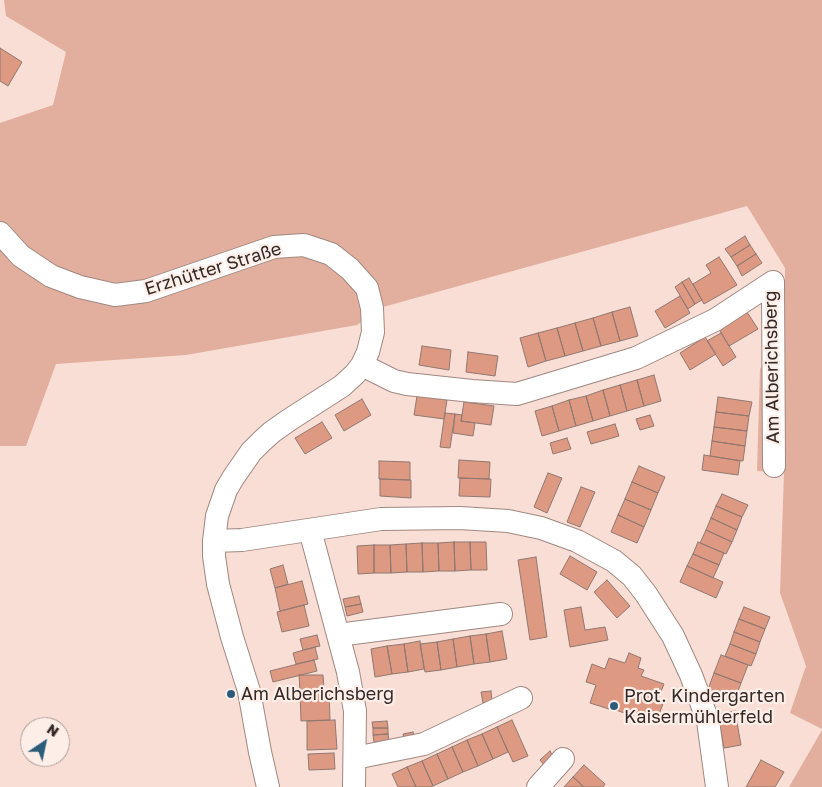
<!DOCTYPE html>
<meta charset="utf-8">
<style>
body{margin:0}
#map{position:relative;width:822px;height:787px;overflow:hidden;background:#f8ded5;font-family:"Golos Text",sans-serif}
canvas{display:block}
.north{position:absolute;left:20px;top:717px;width:50px;height:50px;box-sizing:border-box;background:#feeee8;border:1px solid #ad9f9a;border-radius:50%;rotate:34deg;font-size:14px;font-weight:700;line-height:20px;text-align:center;color:#332926}
.north::after{content:'';display:block;margin:auto;width:18px;height:22px;background:#2b5c7a;clip-path:polygon(50% 0,100% 100%,50% 72%,0 100%)}
</style>
<div id="map">
<canvas width="822" height="787"></canvas>
<div class="north">N</div>
</div>
<script>
const g = document.querySelector('canvas').getContext('2d');
g.lineJoin = 'round';
function fillPath(path, color) { g.fillStyle = color; g.fill(path, 'evenodd'); }
const poly = rows => new Path2D(rows.map(r => 'M' + r).join(''));
function strokePath(path, color, width, dash) { g.strokeStyle = color; g.lineWidth = width; g.lineCap = dash ? 'butt' : 'round'; g.setLineDash(dash || []); g.stroke(path); }
function write(font, color, halo, rows, align = 'center') {
  g.font = font + ' "Golos Text",sans-serif'; g.lineWidth = 4.5; g.setLineDash([]); g.textBaseline = 'middle'; g.strokeStyle = halo; g.fillStyle = color; for (const [text, x, y, turn = 0] of rows) {
    g.save(); g.translate(x, y); g.rotate((+turn || 0) * Math.PI / 180); g.textAlign = isNaN(turn) ? turn : align; if (halo) g.strokeText(text, 0, 0); g.fillText(text, 0, 0); g.restore();
  }
}
fillPath(poly([
 [4,0,822,0,822,729,790,713,806,666,780,593,784,472,757,471,760,369,785,329,785,268,747,206,383,307,357,325,186,355,56,364,26,446,0,446,0,123,53,105,66,52,6,16],
 [822,730,822,787,789,787]
]), '#e2af9e');
const building = poly([
 [0,48,22,62,8,86,0,81,0,48],
 [745,236,750,245,731,257,725,249,745,236],
 [750,245,756,254,737,266,731,257,750,245],
 [756,254,762,263,742,276,737,266,756,254],
 [719,257,737,285,704,304,693,284,711,273,706,265,719,257],
 [689,278,702,300,695,304,682,282,689,278],
 [682,282,695,304,688,309,675,287,682,282],
 [680,296,690,313,665,328,655,311,680,296],
 [630,307,638,336,620,341,612,312,630,307],
 [612,312,620,341,601,346,593,318,612,312],
 [747,312,758,329,729,346,719,329,747,312],
 [593,318,601,346,583,351,575,323,593,318],
 [575,323,583,351,565,356,557,328,575,323],
 [557,328,565,356,546,361,538,333,557,328],
 [538,333,546,361,528,367,520,338,538,333],
 [721,333,736,357,723,366,707,341,721,333],
 [705,337,716,354,690,370,680,353,705,337],
 [422,346,451,350,449,370,419,365,422,346],
 [468,352,498,356,495,376,466,372,468,352],
 [654,375,661,401,644,406,637,380,654,375],
 [637,380,644,406,627,411,620,385,637,380],
 [620,385,627,411,610,416,603,390,620,385],
 [603,390,610,416,593,421,586,396,603,390],
 [417,396,447,400,444,419,414,415,417,396],
 [586,396,593,421,576,426,569,400,586,396],
 [718,397,752,402,749,416,716,412,718,397],
 [362,399,371,415,344,431,335,415,362,399],
 [569,400,576,426,559,431,552,406,569,400],
 [464,402,494,406,491,425,461,421,464,402],
 [552,406,559,431,542,436,535,411,552,406],
 [716,412,749,416,747,431,714,427,716,412],
 [445,413,455,414,450,448,440,447,445,413],
 [455,414,462,415,461,421,475,423,473,436,453,433,455,414],
 [650,415,654,426,640,430,636,419,650,415],
 [322,422,332,438,305,454,295,438,322,422],
 [615,424,619,436,591,444,587,432,615,424],
 [714,427,747,431,745,446,712,441,714,427],
 [567,438,571,449,553,454,550,443,567,438],
 [712,441,745,446,743,461,710,456,712,441],
 [704,455,740,461,738,475,702,470,704,455],
 [459,460,490,462,489,479,458,478,459,460],
 [379,461,410,462,410,480,379,479,379,461],
 [639,466,665,477,658,493,632,482,639,466],
 [548,473,562,478,547,513,534,507,548,473],
 [460,478,491,479,490,497,459,496,460,478],
 [380,479,411,480,411,498,380,496,380,479],
 [632,482,658,493,651,510,625,499,632,482],
 [581,487,595,492,580,527,567,522,581,487],
 [722,494,748,505,742,517,716,506,722,494],
 [625,499,651,510,644,527,618,515,625,499],
 [716,506,742,517,737,530,711,518,716,506],
 [618,515,644,527,637,543,611,532,618,515],
 [711,518,737,530,732,542,706,530,711,518],
 [706,530,732,542,726,554,700,543,706,530],
 [454,542,470,542,471,570,455,571,454,542],
 [454,542,455,571,439,571,438,543,454,542],
 [470,542,486,542,487,570,471,570,470,542],
 [698,542,724,553,719,565,693,554,698,542],
 [422,543,438,543,439,571,423,572,422,543],
 [422,543,423,572,407,572,406,544,422,543],
 [406,544,407,572,391,573,390,545,406,544],
 [374,545,390,545,391,573,374,573,374,545],
 [374,545,374,573,358,574,357,546,374,545],
 [693,554,719,565,713,578,687,566,693,554],
 [570,556,597,572,587,590,560,574,570,556],
 [536,557,547,637,530,640,518,560,536,557],
 [283,565,288,584,275,588,270,569,283,565],
 [687,566,723,582,716,598,680,582,687,566],
 [607,580,630,606,617,618,594,592,607,580],
 [302,581,308,604,280,611,275,588,302,581],
 [359,596,361,604,345,607,343,599,359,596],
 [361,604,363,612,347,616,345,607,361,604],
 [304,605,309,626,282,632,277,612,304,605],
 [581,607,585,630,605,627,608,640,570,647,564,610,581,607],
 [744,607,770,617,765,629,739,619,744,607],
 [739,619,765,629,760,642,734,632,739,619],
 [502,631,507,659,490,662,486,634,502,631],
 [734,632,760,642,756,654,730,644,734,632],
 [486,634,490,662,474,664,470,636,486,634],
 [317,635,320,646,303,650,300,639,317,635],
 [470,636,474,664,457,667,453,639,470,636],
 [453,639,457,667,441,670,437,642,453,639],
 [420,641,424,669,408,672,404,644,420,641],
 [437,642,441,670,425,672,420,644,437,642],
 [404,644,408,672,392,674,387,646,404,644],
 [730,644,756,654,751,666,725,656,730,644],
 [387,646,392,674,375,677,371,649,387,646],
 [315,647,318,659,296,664,293,653,315,647],
 [629,653,641,658,638,668,644,670,641,676,664,684,658,699,664,701,657,720,635,712,633,716,610,708,609,709,590,703,596,685,586,682,592,664,605,669,609,658,625,663,629,653],
 [721,655,748,665,741,683,714,673,721,655],
 [314,660,317,671,273,682,270,671,314,660],
 [714,673,741,683,734,702,707,692,714,673],
 [299,675,323,675,324,690,300,691,299,675],
 [329,690,330,720,301,721,300,691,329,690],
 [491,691,492,702,483,703,481,692,491,691],
 [735,711,741,745,724,748,718,714,735,711],
 [335,720,337,749,307,750,307,721,335,720],
 [512,720,528,756,513,762,497,727,512,720],
 [387,721,388,728,373,728,372,722,387,721],
 [497,727,508,752,493,759,482,734,497,727],
 [373,728,388,728,388,734,373,735,373,728],
 [413,732,415,740,405,742,403,734,413,732],
 [388,734,389,741,374,742,373,735,388,734],
 [482,734,493,759,478,766,467,740,482,734],
 [467,740,478,766,463,772,452,747,467,740],
 [452,747,463,772,448,779,437,754,452,747],
 [550,751,554,758,545,766,540,760,550,751],
 [334,753,335,769,309,770,308,754,334,753],
 [437,754,448,779,433,786,422,761,437,754],
 [761,760,784,772,775,787,746,787,761,760],
 [422,761,433,786,431,787,416,787,407,767,422,761],
 [584,765,605,784,603,787,584,787,573,777,584,765],
 [407,767,416,787,398,787,392,774,407,767],
 [573,777,584,787,564,787,573,777]
]);
fillPath(building, '#dd9982');
strokePath(building, '#907871', 1);
const minor = poly([
 [0,233,21,256,51,276,80,287,115,295,146,291,274,247,304,245,331,254,350,269,367,288,372,308,373,332,368,352,362,365,355,374,342,386,289,420,272,432,262,441,251,452,233,478,226,490,217,516,214,541,214,556,218,584,232,637,249,691,260,752,268,787],
 [773,282,774,466],
 [362,365,394,381,407,384,472,391,517,394,636,358,715,320,773,282],
 [310,530,338,635,348,672,355,711,354,787],
 [214,541,242,540,381,519,460,518,508,521,541,528,577,541,614,561,632,576,646,594,673,636,691,675,708,721,717,787],
 [338,635,501,614],
 [355,758,424,744,521,698],
 [538,787,563,759]
]);
strokePath(minor, '#a08880', 24);
strokePath(minor, '#fff', 22);
for (const [x, y, r, color] of [
 [231,694,5,"#2b5c7a"],
 [614,706,5,"#2b5c7a"]
]) { const dot = new Path2D(); dot.arc(x, y, r, 0, 2 * Math.PI); g.fillStyle = color; g.fill(dot); strokePath(dot, '#feeee8', 2); }
write('18px', '#332926', '#feeee8', [
 ["Erzhütter Straße",213,269,-17],
 ["Am Alberichsberg",772,367,-91]
]);
write('18px', '#332926', '#feeee8', [
 ["Am Alberichsberg",241,694],
 ["Prot. Kindergarten",624,696],
 ["Kaisermühlerfeld",624,717]
], 'left');
</script>
